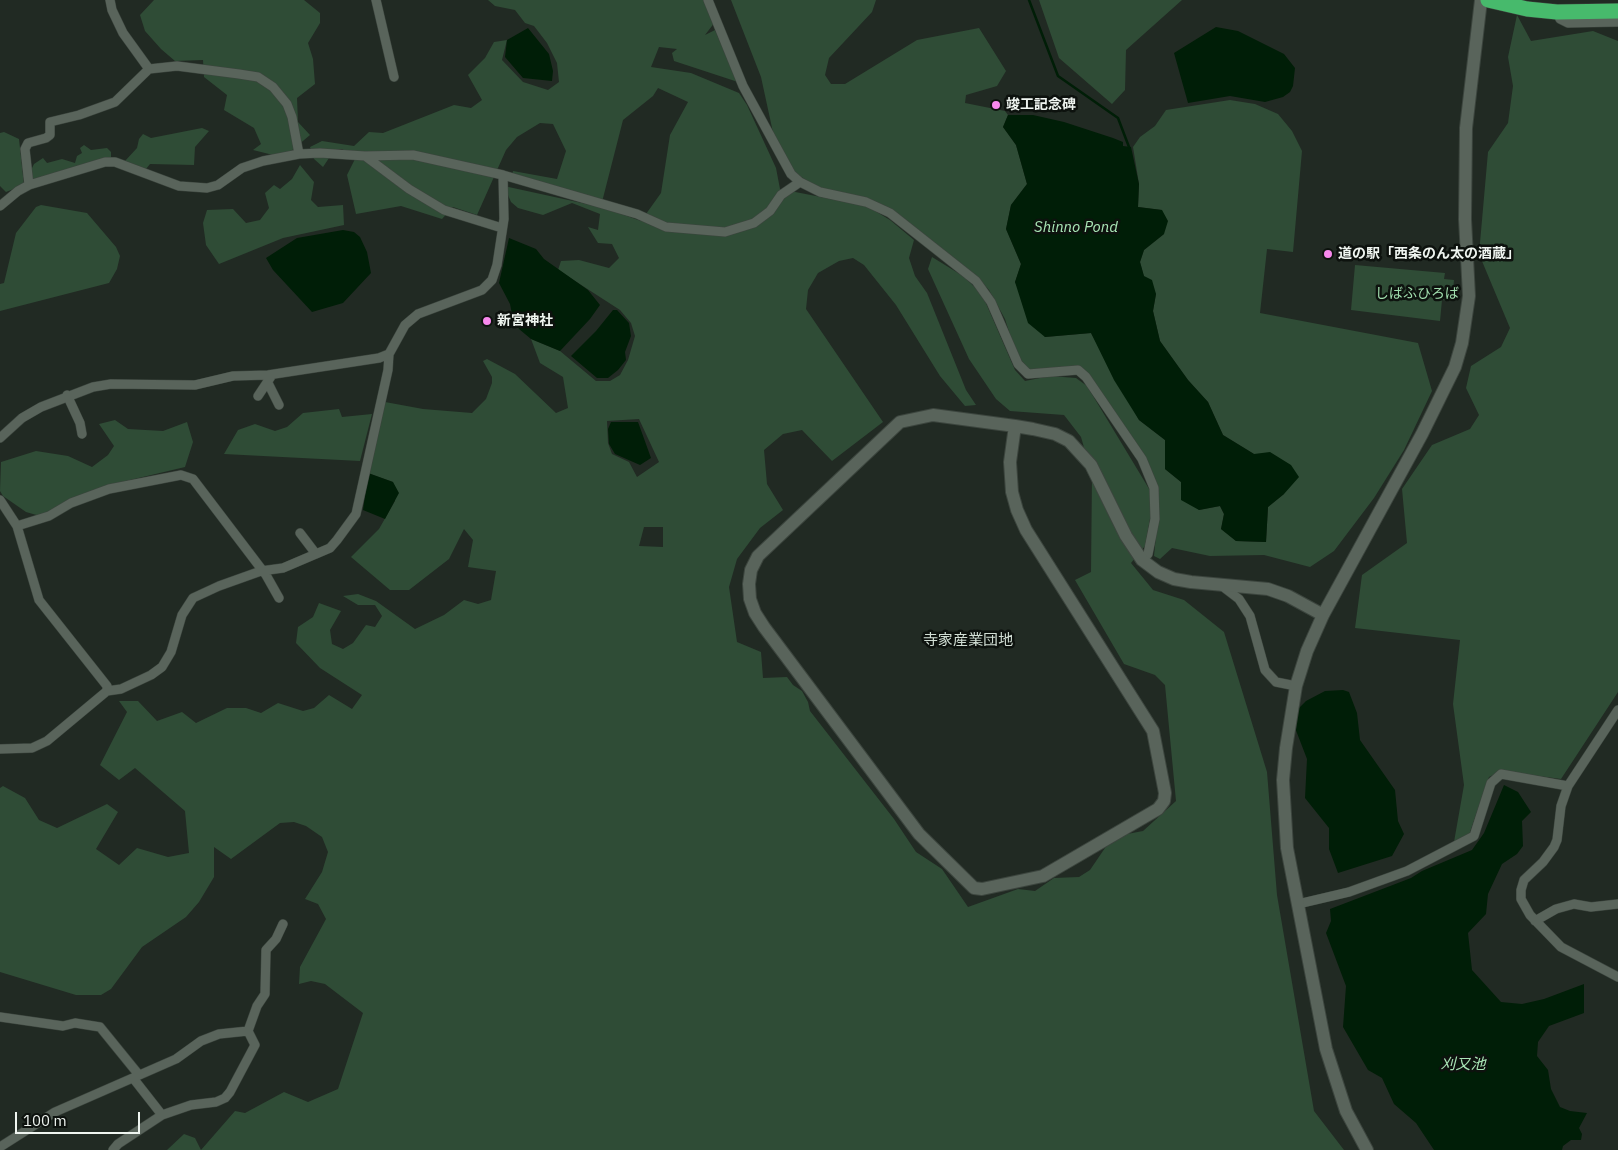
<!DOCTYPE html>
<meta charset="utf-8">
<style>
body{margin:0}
#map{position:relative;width:1618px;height:1150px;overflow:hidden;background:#212a23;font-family:"IBM Plex Sans",sans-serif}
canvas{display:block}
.scale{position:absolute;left:15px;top:1112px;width:125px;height:22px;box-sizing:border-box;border:2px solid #eff5f0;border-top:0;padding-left:6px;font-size:15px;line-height:18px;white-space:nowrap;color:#eff5f0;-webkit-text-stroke:4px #0d120e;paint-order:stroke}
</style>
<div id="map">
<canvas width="1618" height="1150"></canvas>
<div class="scale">100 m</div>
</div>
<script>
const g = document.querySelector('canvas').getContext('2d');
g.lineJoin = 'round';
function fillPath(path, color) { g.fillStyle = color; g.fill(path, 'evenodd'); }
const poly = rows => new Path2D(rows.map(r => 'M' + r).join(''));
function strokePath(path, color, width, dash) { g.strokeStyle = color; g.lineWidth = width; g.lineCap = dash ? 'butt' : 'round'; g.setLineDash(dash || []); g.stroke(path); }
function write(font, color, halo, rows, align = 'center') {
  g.font = font + ' "IBM Plex Sans","Noto Sans JP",sans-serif'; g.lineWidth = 5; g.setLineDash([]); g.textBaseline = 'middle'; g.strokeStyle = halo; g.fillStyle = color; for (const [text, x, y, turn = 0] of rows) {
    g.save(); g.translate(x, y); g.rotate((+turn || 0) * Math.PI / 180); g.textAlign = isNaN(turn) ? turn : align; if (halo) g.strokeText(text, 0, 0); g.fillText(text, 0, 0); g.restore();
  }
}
fillPath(poly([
 [154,0,304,0,320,13,320,23,308,43,313,59,315,84,297,98,298,122,310,135,290,152,273,155,253,150,261,144,254,128,224,110,227,95,204,77,203,60,175,61,161,49,145,31,140,15],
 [488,0,704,0,715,22,705,35,715,30,738,82,674,61,672,53,677,49,659,47,651,67,691,73,739,93,747,105,776,168,780,189,867,206,890,220,914,240,909,258,915,276,927,293,966,390,976,405,965,406,940,376,896,305,864,265,853,258,839,261,818,273,808,290,806,309,883,422,832,461,802,430,783,434,764,450,767,484,783,510,760,528,737,559,729,587,737,642,761,652,763,678,787,677,793,685,802,691,808,702,810,711,894,819,916,852,942,869,968,907,1018,889,1035,891,1054,878,1079,877,1090,870,1107,845,1122,835,1143,831,1176,801,1165,685,1155,675,1124,664,1075,580,1091,572,1092,475,1081,437,1064,415,1010,411,996,399,969,359,928,269,932,257,963,276,982,294,1015,370,1025,381,1050,376,1076,378,1087,386,1154,497,1145,546,1131,563,1153,590,1184,600,1224,632,1267,772,1277,895,1314,1111,1344,1150,201,1150,235,1111,245,1113,284,1092,308,1102,338,1089,363,1013,325,984,311,981,299,984,300,967,326,919,318,904,305,899,322,872,328,852,322,837,306,826,294,822,280,823,231,859,214,847,214,877,199,902,186,917,142,947,111,989,101,995,76,995,0,972,0,788,3,786,25,798,39,820,57,828,107,804,118,812,96,849,119,865,137,848,168,857,189,853,185,811,135,768,119,780,100,765,127,712,119,701,138,701,157,721,182,712,196,723,227,708,246,708,261,713,278,703,303,711,314,708,329,695,352,709,362,695,320,668,296,643,298,627,313,617,319,603,341,611,330,630,332,644,343,649,353,643,366,625,375,627,382,616,375,605,358,605,343,596,358,594,376,601,415,629,444,615,464,600,478,604,491,600,496,571,468,567,473,540,464,529,449,559,409,590,390,590,351,557,379,529,395,501,393,482,368,473,385,402,423,409,472,413,486,399,492,383,492,377,483,361,487,359,515,374,556,413,568,408,563,377,540,363,531,339,560,351,596,381,610,381,620,375,628,360,635,336,631,323,620,310,558,270,561,261,579,260,609,268,619,258,612,244,598,243,588,227,598,230,600,214,572,203,543,215,518,208,511,202,504,186,605,208,641,221,661,193,670,135,688,102,658,88,653,96,623,120,602,202,512,175,513,171,557,179,566,151,553,124,540,123,517,137,506,150,477,215,453,207,442,219,401,206,356,214,347,175,355,159,342,149,335,149,323,167,314,159,310,147,322,141,354,146,369,132,383,133,454,105,471,108,482,100,468,75,485,58,494,42,507,40,502,60,523,82,548,90,559,82,557,63,547,43,534,26,525,23,515,10,495,6],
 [639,419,659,462,637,477,629,462,612,454,608,443,607,421],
 [644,527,663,527,663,547,639,546],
 [731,0,876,0,872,12,829,58,825,75,831,84,845,84,917,40,979,28,1006,71,997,86,966,95,965,103,1005,111,1008,115,1003,127,1016,145,1027,184,1011,205,1006,229,1021,264,1015,282,1045,337,1091,333,1139,420,1165,440,1165,469,1181,482,1199,510,1220,506,1224,514,1221,529,1236,541,1266,542,1268,507,1284,494,1254,454,1223,435,1208,402,1188,380,1160,341,1153,311,1156,294,1144,277,1140,262,1144,250,1164,234,1162,210,1138,207,1139,184,1133,147,1140,137,1155,126,1166,110,1230,100,1255,104,1278,114,1292,131,1302,151,1293,252,1267,249,1260,313,1418,343,1432,391,1404,450,1374,498,1334,551,1310,567,1264,555,1210,556,1172,548,1160,559,1154,556,1159,505,1157,488,1088,375,1030,371,1016,354,1005,319,989,290,979,279,892,210,821,189,793,172,774,137,761,77],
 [1039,0,1182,0,1126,50,1125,90,1112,104,1059,58],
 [1517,15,1531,41,1593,31,1618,41,1618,692,1561,779,1501,771,1489,777,1469,835,1454,842,1464,785,1453,704,1460,640,1355,628,1362,575,1407,543,1402,489,1432,445,1470,429,1479,415,1466,388,1471,366,1501,347,1510,328,1479,254,1488,152,1508,123,1513,86,1508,57],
 [202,128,209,131,195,147,194,165,150,164,146,169,125,161,137,148,139,139,143,134,151,138],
 [4,132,19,139,24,185,6,192,0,186,0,133],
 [84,145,91,150,107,148,111,152,111,159,32,181,31,170,34,164,43,158,47,163,62,159,75,163,77,156,82,153,80,148],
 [300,165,314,182,311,200,318,207,343,205,344,225,283,238,219,264,206,245,203,223,207,210,233,209,246,223,260,220,269,208,265,193,274,185,280,189,292,179],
 [41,205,87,213,116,247,120,256,117,269,109,283,0,311,0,284,4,283,16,233,36,207],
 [1355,265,1445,273,1444,279,1454,280,1452,301,1442,300,1440,321,1351,310],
 [339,409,342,417,372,414,360,461,224,454,238,430,255,424,275,431,287,427,303,413],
 [115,420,128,429,163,431,187,422,193,442,185,467,109,485,40,516,26,512,3,496,0,491,1,462,36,451,68,456,92,467,108,455,114,446,99,424],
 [184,1134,195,1138,201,1150,167,1150]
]), '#2f4c36');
fillPath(poly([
 [1216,27,1238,31,1284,54,1295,68,1293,86,1290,92,1283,97,1265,102,1230,96,1188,103,1174,53],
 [528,28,549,54,553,71,552,81,523,78,505,57,507,40],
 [1008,115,1033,115,1064,122,1113,138,1123,142,1123,146,1131,147,1139,184,1138,207,1162,210,1168,221,1164,234,1144,250,1140,262,1144,276,1152,280,1156,294,1153,311,1160,341,1188,380,1208,402,1223,435,1254,454,1270,452,1291,465,1299,477,1284,494,1268,507,1266,542,1236,541,1221,529,1224,514,1220,506,1199,510,1181,500,1181,482,1165,469,1165,440,1139,420,1114,380,1091,333,1045,337,1028,323,1015,282,1021,264,1006,229,1011,205,1027,184,1016,145,1003,127],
 [343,230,354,232,360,237,367,252,371,273,343,303,312,312,273,270,266,258,297,238],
 [509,238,536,249,544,259,588,290,600,305,590,319,560,351,531,339,519,329,513,319,510,304,499,283],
 [613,310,617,310,629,323,631,336,625,352,626,360,618,370,608,378,597,378,571,356,596,331],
 [611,422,638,422,651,458,640,465,615,454,609,444,608,429],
 [368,473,393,482,399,493,385,519,363,510],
 [1343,690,1349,692,1357,713,1360,740,1395,790,1398,821,1404,834,1392,856,1338,873,1329,849,1329,828,1305,798,1307,759,1292,720,1296,711,1306,701,1325,691],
 [1504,785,1518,792,1531,812,1522,821,1523,846,1517,854,1502,864,1488,894,1486,914,1468,933,1472,970,1501,1002,1522,1004,1544,999,1584,984,1584,1013,1549,1026,1538,1042,1537,1056,1548,1070,1551,1089,1560,1107,1570,1111,1587,1113,1579,1128,1582,1134,1581,1140,1571,1140,1563,1146,1562,1150,1434,1150,1416,1123,1394,1104,1382,1078,1368,1070,1343,1027,1346,986,1326,933,1331,921,1330,909,1411,878,1422,871,1472,850,1484,833]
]), '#001e07');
strokePath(poly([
 [1029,0,1058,76,1118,118,1129,147]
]), '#001e07', 2.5);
const street = poly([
 [110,0,112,10,123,33,149,69,177,66,239,74,258,77,273,87,287,104,292,117,299,154],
 [376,0,394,77],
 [708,0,743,86,791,174,800,182,820,192,866,202,890,213,976,281,991,302,1018,364,1028,374,1078,370,1086,377,1142,459,1154,488,1155,519,1148,554,1142,560],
 [1557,12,1560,19,1568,23,1618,22],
 [365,156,409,189,444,210,502,228],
 [29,185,25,149,28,143,46,138,50,135,50,122,79,115,115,102,149,69],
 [0,206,18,191,29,185,105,162,115,162,179,186,207,188,218,185,242,168,263,161,299,154,320,153,365,156,413,155,503,175,637,214,666,227,725,232,754,223,770,211,781,195,800,182],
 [268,383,279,405],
 [67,395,80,423,82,434],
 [258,396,272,375],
 [0,438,22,418,41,407,93,387,111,384,195,385,233,376,268,375,379,358,389,354],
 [0,500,17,526,39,600,107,686,107,691],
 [17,526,49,516,71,503,109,489,181,475,193,479,266,575,279,598],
 [300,533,316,554],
 [1222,586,1239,599,1250,616,1265,670,1276,682,1296,686],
 [1618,710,1568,786,1561,806,1557,840,1554,847,1543,862,1524,880,1521,890,1521,899,1530,915,1561,947,1618,977],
 [0,749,32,748,47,741,107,691,121,689,151,675,162,667,171,652,182,615,193,598,219,586,261,571,283,568,330,548,337,540,356,514,388,370,389,354,405,325,418,314,482,290,492,280,497,265,504,219,503,175],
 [1298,904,1349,892,1407,871,1474,836,1491,783,1501,774,1568,786],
 [1535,921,1556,909,1574,904,1591,907,1618,904],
 [0,1017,63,1026,75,1023,100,1027,139,1075],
 [133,1078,162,1115],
 [0,1147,55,1112,176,1059,201,1041,219,1034,248,1031],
 [113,1150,118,1144,162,1115,191,1105,216,1102,225,1098,230,1092,255,1045,248,1031,257,1006,265,994,266,950,276,939,283,924]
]);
const secondary = poly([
 [1015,426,1010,462,1012,492,1017,510,1026,530,1153,731,1165,793,1164,801,1158,809,1043,876,982,889,974,888,919,834,764,627,755,613,750,599,749,584,751,570,758,556,900,422,933,415,1015,426,1033,429,1055,434,1069,441,1091,465,1126,536,1142,560,1158,572,1174,579,1191,582,1268,589,1288,596,1323,615],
 [1367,1150,1346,1111,1326,1049,1287,848,1283,780,1286,748,1296,686,1307,651,1323,615,1422,434,1455,367,1462,343,1469,296,1465,219,1466,128,1481,0]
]);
const highway = poly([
 [1488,0,1527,9,1557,12,1618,11]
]);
strokePath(street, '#3c453e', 10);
strokePath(secondary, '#3c453e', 14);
strokePath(highway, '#3c453e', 16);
strokePath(street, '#59645b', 9);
strokePath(secondary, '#59645b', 12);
strokePath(highway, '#47ba6c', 15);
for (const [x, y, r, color] of [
 [996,105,5,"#f788ec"],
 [1328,254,5,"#f788ec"],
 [487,321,5,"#f788ec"]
]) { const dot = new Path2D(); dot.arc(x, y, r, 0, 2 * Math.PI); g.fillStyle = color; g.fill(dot); strokePath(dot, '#0d120e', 2); }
write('bold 14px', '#eff5f0', '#0d120e', [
 ["竣工記念碑",1006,105],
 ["道の駅「西条のん太の酒蔵」",1338,254],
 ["新宮神社",497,321]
], 'left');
write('14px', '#a0ddad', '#0d120e', [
 ["しばふひろば",1417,294]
]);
write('italic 15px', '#aae7b7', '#0d120e', [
 ["Shinno Pond",1076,228],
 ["刈又池",1463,1065]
]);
write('15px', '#d1ded4', '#0d120e', [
 ["寺家産業団地",968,641]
]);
</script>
